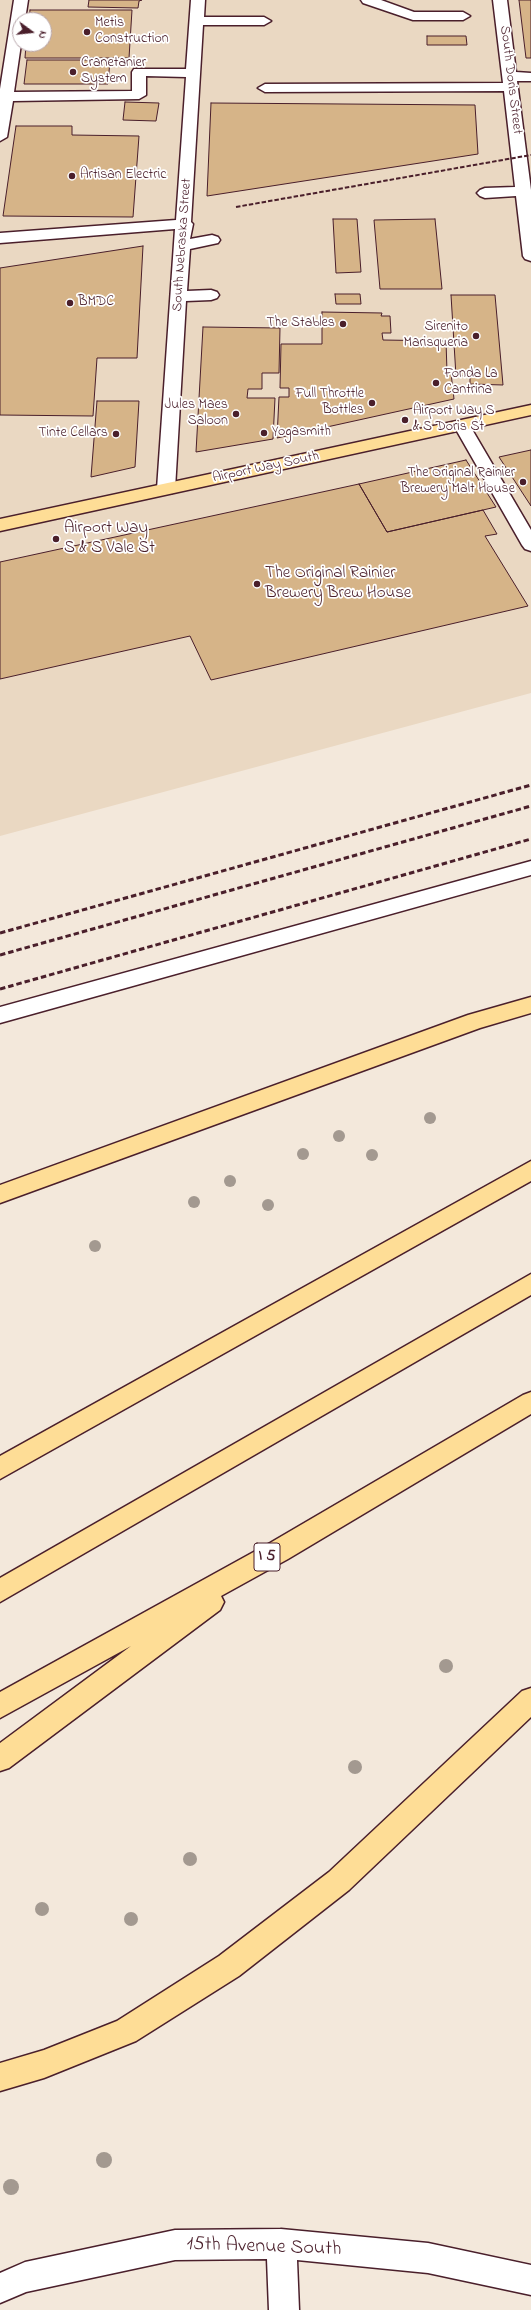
<!DOCTYPE html>
<style>
body{margin:0}
#map{position:relative;width:531px;height:2310px;overflow:hidden;background:#f3e8db;font-family:"Indie Flower",sans-serif}
canvas{display:block}
.north{position:absolute;left:12px;top:12px;width:40px;height:40px;box-sizing:border-box;background:#fff;border:1px solid #b7a5aa;border-radius:50%;rotate:105deg;font-size:11px;font-weight:700;line-height:16px;text-align:center;color:#4a1f2b}
.north::after{content:'';display:block;margin:auto;width:14px;height:18px;background:#4a1f2b;clip-path:polygon(50% 0,100% 100%,50% 72%,0 100%)}
</style>
<div id="map">
<canvas width="531" height="2310"></canvas>
<div class="north">N</div>
</div>
<script>
const g = document.querySelector('canvas').getContext('2d');
g.lineJoin = 'round';
function fillPath(path, color) { g.fillStyle = color; g.fill(path, 'evenodd'); }
const poly = rows => new Path2D(rows.map(r => 'M' + r).join(''));
function strokePath(path, color, width, dash) { g.strokeStyle = color; g.lineWidth = width; g.lineCap = dash ? 'butt' : 'round'; g.setLineDash(dash || []); g.stroke(path); }
function write(font, color, halo, rows, align = 'center') {
  g.font = font + ' "Indie Flower",sans-serif'; g.lineWidth = 3.5; g.setLineDash([]); g.textBaseline = 'middle'; g.strokeStyle = halo; g.fillStyle = color; for (const [text, x, y, turn = 0] of rows) {
    g.save(); g.translate(x, y); g.rotate((+turn || 0) * Math.PI / 180); g.textAlign = isNaN(turn) ? turn : align; if (halo) g.strokeText(text, 0, 0); g.fillText(text, 0, 0); g.restore();
  }
}
fillPath(poly([
 [0,0,531,0,531,693,0,836],
 [20,20,44,20,44,44,20,44]
]), '#ead8c2');
const building = poly([
 [89,0,142,0,139,1,138,8,88,7,89,0],
 [519,0,531,0,531,58,526,58,519,0],
 [30,10,132,10,129,58,25,58,26,44,44,44,44,20,29,20,30,10],
 [427,36,466,36,467,45,427,45,427,36],
 [27,60,110,60,108,84,24,84,27,60],
 [125,102,159,103,156,121,123,120,125,102],
 [211,103,475,105,478,154,207,196,211,103],
 [16,126,72,126,72,135,139,136,133,217,3,216,16,126],
 [333,219,357,219,361,272,336,273,333,219],
 [435,219,442,289,380,289,374,220,435,219],
 [143,246,137,358,97,358,93,416,0,415,0,268,143,246],
 [335,294,360,294,361,304,336,304,335,294],
 [451,295,495,295,503,385,470,384,470,376,456,376,451,295],
 [322,312,382,313,381,316,390,316,391,333,382,333,383,340,446,341,447,372,451,373,454,399,277,438,279,397,289,397,289,388,280,388,281,344,322,344,322,312],
 [203,327,280,328,279,373,262,373,262,389,248,389,247,398,275,398,273,439,196,452,203,327],
 [97,401,139,401,135,467,91,477,97,401],
 [531,450,531,506,499,457,531,450],
 [466,460,496,507,387,532,359,484,466,460],
 [359,484,387,532,483,510,497,534,485,536,528,606,211,680,190,636,0,679,0,562,359,484]
]);
fillPath(building, '#d6b488');
strokePath(building, '#4a1f2b', 1);
const minor = poly([
 [14,0,28,0,25,20,20,20,21,44,14,92,132,91,132,72,134,69,186,69,191,0,205,0,204,17,264,17,271,21,264,25,203,25,191,222,193,224,190,239,212,235,218,237,220,240,218,243,190,249,187,291,211,290,217,292,219,295,217,298,211,300,186,301,175,489,172,493,160,493,157,489,175,229,0,243,0,233,176,220,186,77,146,76,146,95,139,99,13,101,7,137,0,141,0,89,14,0],
 [361,0,381,0,414,12,463,12,470,16,463,20,413,20,363,3,361,0],
 [493,0,507,0,516,72,531,73,531,81,517,81,531,190,531,261,525,259,523,256,516,196,485,198,480,196,477,193,480,190,485,188,515,187,504,91,265,92,258,88,265,84,503,83,493,0],
 [462,421,468,422,470,426,531,530,531,551,525,549,522,545,454,426,456,422,462,421],
 [531,861,531,875,0,1023,0,1007,531,861],
 [281,2229,428,2243,531,2265,531,2295,428,2273,297,2260,299,2310,269,2310,267,2259,175,2260,26,2292,0,2303,0,2273,25,2262,175,2230,281,2229]
]);
const major = poly([
 [531,405,531,415,0,531,0,519,531,405]
]);
const highway = poly([
 [531,997,531,1013,480,1028,0,1203,0,1185,468,1015,531,997],
 [531,1161,531,1181,0,1479,0,1456,531,1161],
 [531,1274,531,1295,0,1602,0,1578,531,1274],
 [531,1392,531,1414,288,1559,221,1596,224,1602,220,1610,9,1768,0,1771,0,1743,131,1646,0,1718,0,1692,270,1543,523,1395,531,1392],
 [531,1688,531,1717,349,1890,239,1976,136,2041,44,2078,0,2091,0,2063,44,2050,117,2021,219,1956,329,1872,522,1691,531,1688]
]);
strokePath(minor, '#4a1f2b', 3);
strokePath(major, '#4a1f2b', 3);
strokePath(highway, '#4a1f2b', 3);
fillPath(minor, '#fff');
fillPath(major, '#fedd96');
fillPath(highway, '#fedd96');
strokePath(poly([
 [236,207,531,155]
]), '#4a1f2b', 2, [4.5, 2]);
strokePath(poly([
 [0,933,531,785],
 [0,955,531,806],
 [0,989,531,839]
]), '#4a1f2b', 3, [5.5, 3]);
g.fillStyle = '#a39990';
for (const [x, y, r] of [
 [430,1118,6],
 [339,1136,6],
 [303,1154,6],
 [372,1155,6],
 [230,1181,6],
 [194,1202,6],
 [268,1205,6],
 [95,1246,6],
 [446,1666,7],
 [355,1767,7],
 [190,1859,7],
 [42,1909,7],
 [131,1919,7],
 [104,2160,8],
 [11,2187,8]
]) { g.beginPath(); g.arc(x, y, r, 0, 2 * Math.PI); g.fill(); }
for (const [x, y, r, color] of [
 [87,32,4,"#4a1f2b"],
 [73,72,4,"#4a1f2b"],
 [72,176,4,"#4a1f2b"],
 [70,303,4,"#4a1f2b"],
 [343,324,4,"#4a1f2b"],
 [476,336,4,"#4a1f2b"],
 [436,383,4,"#4a1f2b"],
 [372,403,4,"#4a1f2b"],
 [236,414,4,"#4a1f2b"],
 [405,420,4,"#4a1f2b"],
 [264,433,4,"#4a1f2b"],
 [116,434,4,"#4a1f2b"],
 [523,482,4,"#4a1f2b"],
 [56,539,4,"#4a1f2b"],
 [257,584,4,"#4a1f2b"]
]) { const dot = new Path2D(); dot.arc(x, y, r, 0, 2 * Math.PI); g.fillStyle = color; g.fill(dot); strokePath(dot, '#fff', 1.5); }
write('14px', '#4a1f2b', '#fff', [
 ["Metis",95,24],
 ["Construction",95,40],
 ["Cranetanier",81,64],
 ["System",81,80],
 ["Artisan Electric",80,176],
 ["BMDC",78,303],
 ["The Stables",335,324,"right"],
 ["Sirenito",468,328,"right"],
 ["Marisqueria",468,344,"right"],
 ["Fonda La",444,375],
 ["Cantrina",444,391],
 ["Full Throttle",364,395,"right"],
 ["Bottles",364,411,"right"],
 ["Jules Maes",228,406,"right"],
 ["Saloon",228,422,"right"],
 ["Airport Way S",413,412],
 ["& S Doris St",413,428],
 ["Yogasmith",272,433],
 ["Tinte Cellars",108,434,"right"],
 ["The Original Rainier",515,474,"right"],
 ["Brewery Malt House",515,490,"right"]
], 'left');
write('14px', '#4a1f2b', '#fff', [
 ["South Doris Street",510,80,83],
 ["South Nebraska Street",183,245,-86],
 ["Airport Way South",266,468,-12]
]);
for (const [x, y, w] of [
 [267,1557,26]
]) { const box = new Path2D(); box.roundRect(x - w / 2, y - 14, w, 28, 3); g.fillStyle = '#fff'; g.fill(box); strokePath(box, '#4a1f2b', 1); }
write('bold 16px', '#4a1f2b', null, [
 ["I 5",267,1557]
]);
write('17px', '#4a1f2b', '#fff', [
 ["Airport Way",64,529],
 ["S & S Vale St",64,549],
 ["The Original Rainier",265,574],
 ["Brewery Brew House",265,594]
], 'left');
write('20px', '#4a1f2b', '#fff', [
 ["15th Avenue South",264,2248,2]
]);
</script>
